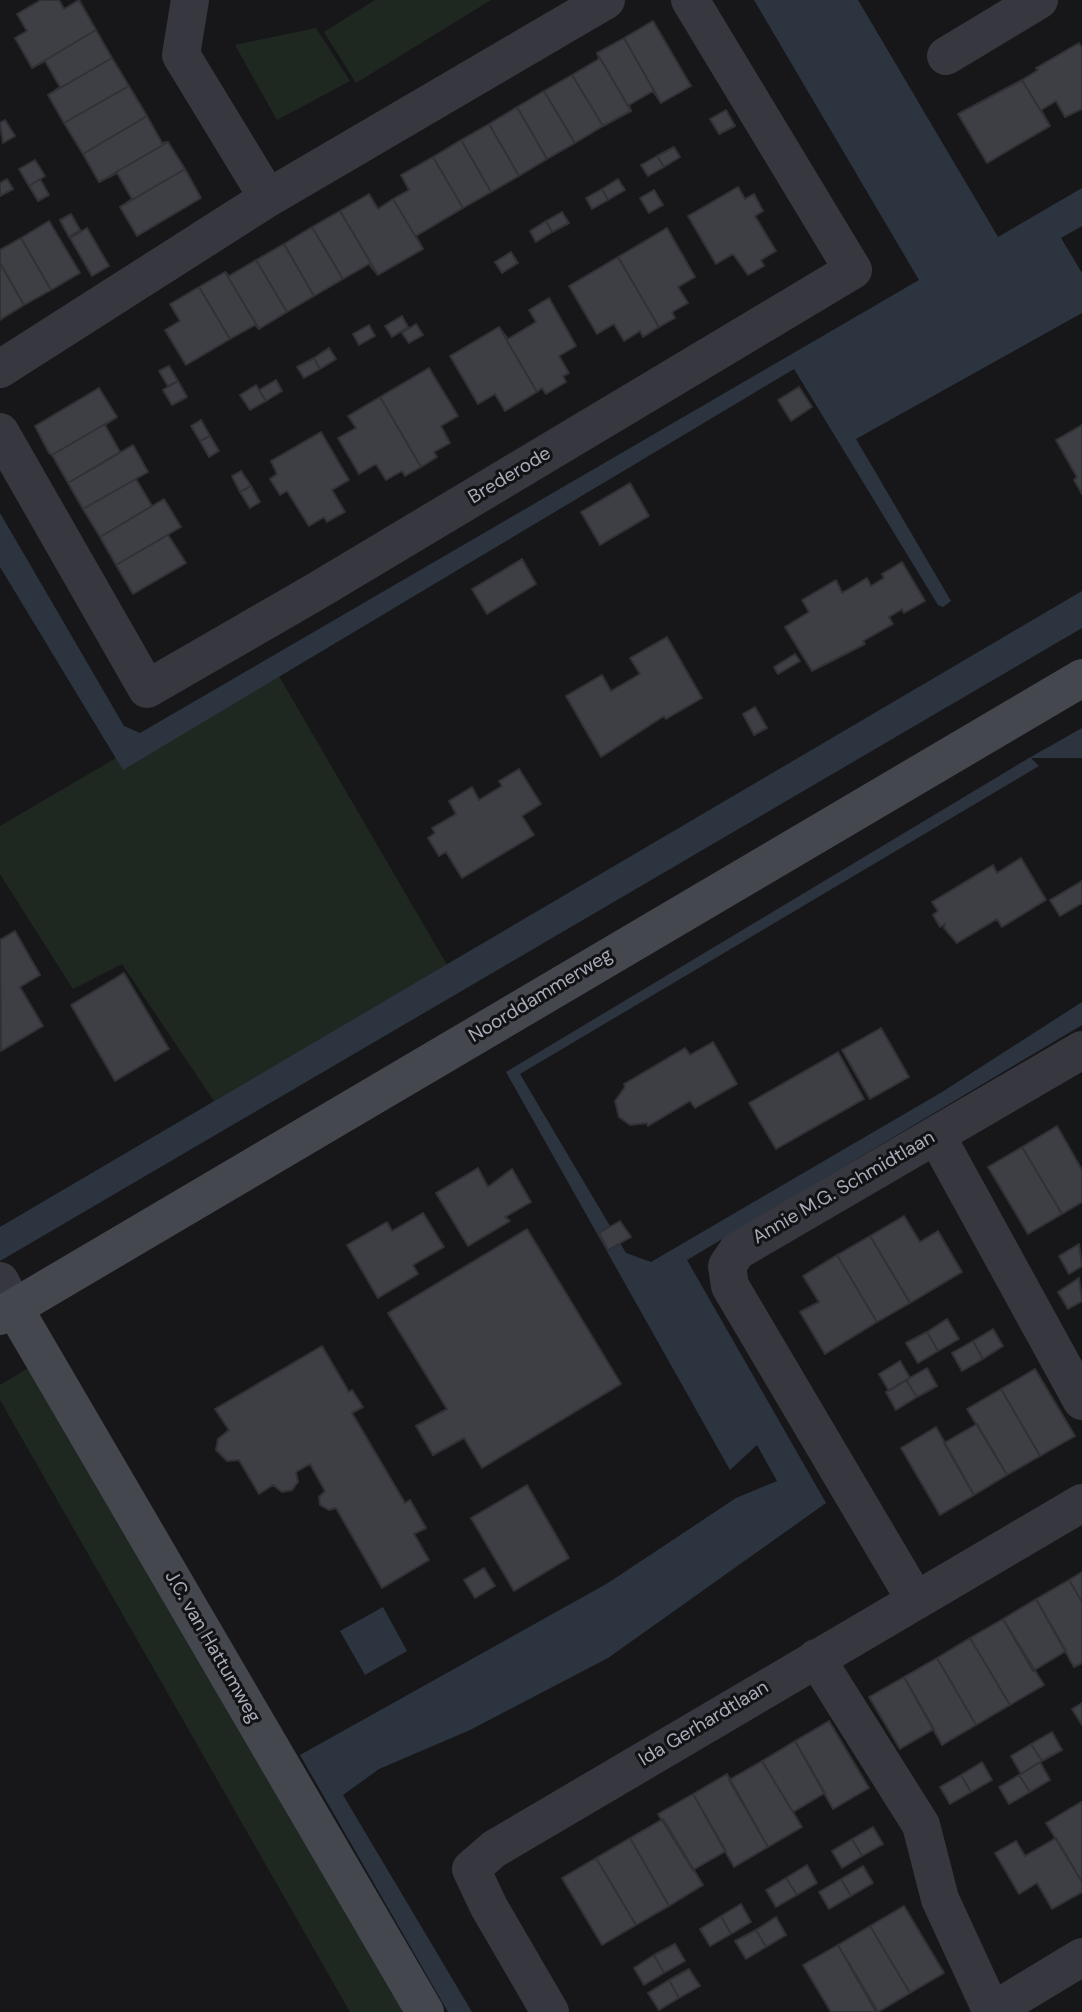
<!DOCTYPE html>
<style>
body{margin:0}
canvas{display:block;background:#171719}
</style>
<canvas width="1082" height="2012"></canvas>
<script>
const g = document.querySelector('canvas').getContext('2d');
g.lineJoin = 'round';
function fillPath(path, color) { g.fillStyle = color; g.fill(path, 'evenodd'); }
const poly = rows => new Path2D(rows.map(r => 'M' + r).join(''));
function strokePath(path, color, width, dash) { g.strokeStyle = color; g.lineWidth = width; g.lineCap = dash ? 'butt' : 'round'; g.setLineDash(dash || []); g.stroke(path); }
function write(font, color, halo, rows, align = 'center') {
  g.font = font + ' "DM Sans",sans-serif'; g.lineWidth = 6; g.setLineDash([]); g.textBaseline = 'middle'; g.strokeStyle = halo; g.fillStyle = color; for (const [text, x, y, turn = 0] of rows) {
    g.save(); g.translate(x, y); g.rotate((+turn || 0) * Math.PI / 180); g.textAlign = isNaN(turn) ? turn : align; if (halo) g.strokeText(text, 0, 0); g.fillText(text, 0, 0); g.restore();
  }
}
fillPath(poly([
 [375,0,491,0,356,83,324,32],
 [316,28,350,81,277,120,235,45],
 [273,666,447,965,214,1101,122,964,73,989,0,874,0,826],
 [32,1366,407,2012,350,2012,0,1400,0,1385]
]), '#1e2820');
fillPath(poly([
 [754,0,858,0,998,237,1082,188,1082,226,1061,238,1082,273,1082,313,856,439,951,601,943,607,938,605,794,369,123,770,0,567,0,513,124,726,140,733,919,280],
 [1082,591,1082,628,0,1261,0,1227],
 [1082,728,1082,758,1031,758,1039,766,520,1074,626,1253,651,1262,942,1092,1082,1002,1082,1025,687,1260,826,1503,608,1658,470,1730,379,1769,343,1795,472,2012,448,2012,300,1755,608,1583,736,1498,777,1481,757,1445,730,1470,506,1072,1029,758],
 [383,1607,407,1651,365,1675,340,1631]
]), '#2b343f');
const building = poly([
 [41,0,59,0,64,9,79,0,96,30,32,68,15,38,27,31,17,14,41,0],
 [653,21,691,86,661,103,624,38,653,21],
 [96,30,112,58,48,95,60,87,45,61,32,68,96,30],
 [624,38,661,103,653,91,629,105,631,111,597,53,624,38],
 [1079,43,1082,48,1082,109,1065,117,1056,101,1041,110,1050,126,1022,80,1038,70,1036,68,1079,43],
 [597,53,631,111,603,126,572,75,599,59,597,53],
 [112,58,129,86,64,123,48,95,112,58],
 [572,75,603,126,575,143,544,91,572,75],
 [1022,80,1050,126,987,163,958,114,1022,80],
 [129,86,147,116,83,154,64,123,129,86],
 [544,91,575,143,547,159,517,107,544,91],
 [517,107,547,159,519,176,489,124,517,107],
 [726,110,735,126,719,134,710,119,726,110],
 [147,116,162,143,168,142,99,182,83,154,147,116],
 [5,120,15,136,3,143,0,123,5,120],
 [489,124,519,176,491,192,461,140,489,124],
 [461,140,491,192,463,208,433,157,461,140],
 [168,142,185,169,120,207,132,199,117,173,99,182,168,142],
 [674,147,680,157,664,167,657,156,674,147],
 [657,156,664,167,648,176,641,165,657,156],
 [433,157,463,208,416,236,423,249,393,199,409,190,401,175,433,157],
 [35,160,45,176,29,186,19,169,35,160],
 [185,169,201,198,137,236,120,207,185,169],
 [7,179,13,189,0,196,0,183,7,179],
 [40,179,49,195,38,201,29,186,40,179],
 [618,179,625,190,608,200,602,189,618,179],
 [738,187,745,199,754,194,763,211,755,216,776,251,761,260,764,266,748,275,733,254,716,264,688,216,738,187],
 [602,189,608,200,592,209,586,198,602,189],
 [654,190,663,205,649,213,640,198,654,190],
 [369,194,378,209,393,199,423,249,378,275,340,211,369,194],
 [340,211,378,275,369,264,343,279,312,227,340,211],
 [562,212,569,223,552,232,546,221,562,212],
 [71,214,80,230,69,237,60,220,71,214],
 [49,221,80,273,51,290,21,238,49,221],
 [546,221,552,232,536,242,530,231,546,221],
 [312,227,343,279,314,296,284,244,312,227],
 [87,228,109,266,92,276,70,238,87,228],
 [667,228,695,277,678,287,688,303,672,312,675,318,659,327,618,257,667,228],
 [21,238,51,290,24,305,0,263,0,250,21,238],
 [284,244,314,296,287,312,256,260,284,244],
 [511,252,518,263,502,273,495,262,511,252],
 [618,257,659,327,643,337,640,331,624,341,614,324,597,334,569,286,618,257],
 [256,260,287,312,259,329,225,272,229,276,256,260],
 [0,263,24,305,0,320,0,263],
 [225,272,259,329,255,325,230,339,199,287,225,272],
 [199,287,230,339,186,365,165,330,180,321,170,304,199,287],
 [549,298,576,346,559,356,569,373,563,376,566,382,546,394,542,388,537,392,499,327,508,339,536,322,529,310,549,298],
 [402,316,408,327,392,337,385,326,402,316],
 [416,324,423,335,409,343,402,333,416,324],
 [369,325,375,336,359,345,353,334,369,325],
 [499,327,537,392,505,411,495,394,478,404,450,356,499,327],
 [329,348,336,359,320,369,314,358,329,348],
 [314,358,320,369,304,378,297,367,314,358],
 [169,366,178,381,168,386,159,371,169,366],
 [429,368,458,416,441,426,450,443,434,452,437,457,421,467,380,397,429,368],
 [276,380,282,391,266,401,259,390,276,380],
 [178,381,187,397,172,405,163,390,178,381],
 [256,385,266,401,250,410,240,395,256,385],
 [799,387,812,407,791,421,778,400,799,387],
 [99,388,117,417,52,455,49,453,35,426,99,388],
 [380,397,421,467,405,476,402,471,386,480,376,464,359,474,338,438,356,428,348,416,380,397],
 [117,417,105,425,120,452,68,483,52,455,117,417],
 [201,420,210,436,200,441,191,426,201,420],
 [1082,425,1082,494,1074,480,1077,477,1056,440,1082,425],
 [321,432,349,480,332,490,345,512,327,522,324,517,309,526,287,491,280,495,270,479,277,474,271,461,321,432],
 [210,436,219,451,209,457,200,441,210,436],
 [133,445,148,472,83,509,68,483,133,445],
 [241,471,251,486,240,492,232,476,241,471],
 [136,479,152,506,100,537,83,509,136,479],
 [630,483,649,516,600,545,581,512,630,483],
 [251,486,260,502,250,508,240,492,251,486],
 [164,499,181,527,116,565,100,537,164,499],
 [168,535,186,563,133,594,116,565,168,535],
 [522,559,536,584,487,614,472,589,522,559],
 [902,562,925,601,904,613,902,609,889,617,893,624,863,641,865,644,812,671,785,627,809,612,802,600,836,580,842,593,867,578,871,586,884,578,882,574,902,562],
 [667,637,702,698,666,719,664,716,601,757,566,696,602,675,611,691,640,674,630,658,667,637],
 [795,654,800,661,778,674,774,667,795,654],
 [755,707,767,728,754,735,743,714,755,707],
 [519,769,541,804,522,816,534,835,462,878,446,852,439,856,428,838,435,833,432,828,456,814,449,801,472,787,479,800,502,786,499,781,519,769],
 [1021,858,1046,900,1002,927,997,919,957,943,944,928,945,924,940,927,933,915,938,911,932,902,993,865,997,873,1021,858],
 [1082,881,1082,903,1060,916,1050,900,1082,881],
 [15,931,40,975,20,987,43,1026,1,1051,0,940,15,931],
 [124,973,169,1049,115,1081,71,1005,124,973],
 [881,1028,909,1077,870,1099,842,1050,881,1028],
 [713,1042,737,1084,695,1108,690,1101,648,1126,647,1123,630,1125,619,1117,615,1101,625,1087,624,1084,685,1048,690,1055,713,1042],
 [838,1052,864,1099,776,1149,749,1103,838,1052],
 [1057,1126,1082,1170,1082,1202,1062,1214,1022,1147,1057,1126],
 [1022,1147,1062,1214,1028,1234,988,1167,1022,1147],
 [478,1168,488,1187,512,1169,531,1202,505,1217,510,1221,468,1246,436,1193,478,1168],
 [423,1213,444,1247,413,1265,418,1274,378,1298,347,1245,387,1222,392,1231,423,1213],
 [904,1216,920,1242,938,1231,962,1272,910,1303,870,1236,904,1216],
 [620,1221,631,1237,608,1250,599,1233,620,1221],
 [527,1229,621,1384,482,1468,464,1438,433,1455,416,1426,447,1409,388,1313,527,1229],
 [870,1236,910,1303,877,1322,837,1255,870,1236],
 [1079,1244,1082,1266,1069,1274,1059,1256,1079,1244],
 [837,1255,877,1322,825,1354,800,1312,819,1302,803,1276,837,1255],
 [1079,1278,1082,1301,1068,1309,1058,1292,1079,1278],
 [947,1319,959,1339,938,1351,927,1332,947,1319],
 [993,1329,1003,1346,983,1359,973,1341,993,1329],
 [927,1332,938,1351,918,1363,906,1343,927,1332],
 [973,1341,983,1359,962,1371,952,1353,973,1341],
 [322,1346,349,1392,352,1390,363,1407,352,1413,405,1503,410,1500,426,1528,414,1534,429,1560,382,1588,336,1508,329,1510,320,1505,319,1497,325,1491,310,1464,296,1472,298,1482,292,1490,282,1492,273,1485,259,1494,239,1460,227,1461,216,1450,218,1439,229,1430,215,1409,322,1346],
 [900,1361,910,1378,889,1391,879,1374,900,1361],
 [927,1368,937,1386,917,1397,906,1380,927,1368],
 [1035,1369,1075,1436,1040,1456,1001,1389,1035,1369],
 [906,1380,917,1397,896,1410,886,1392,906,1380],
 [1001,1389,1040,1456,1007,1475,967,1409,1001,1389],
 [977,1424,1007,1475,974,1495,944,1443,977,1424],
 [936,1427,974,1495,940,1515,901,1448,936,1427],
 [527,1485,569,1558,514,1591,471,1518,527,1485],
 [484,1568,495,1586,475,1598,464,1580,484,1568],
 [1082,1572,1082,1602,1069,1580,1082,1572],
 [1069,1580,1082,1602,1082,1663,1074,1667,1036,1599,1069,1580],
 [1036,1599,1066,1651,1033,1671,1003,1619,1036,1599],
 [1003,1619,1044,1685,1010,1705,970,1638,1003,1619],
 [970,1638,1010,1705,976,1725,937,1658,970,1638],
 [937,1658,976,1725,942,1745,904,1677,937,1658],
 [904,1677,934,1729,900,1749,869,1697,904,1677],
 [1082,1703,1082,1725,1072,1709,1082,1703],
 [829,1721,869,1788,833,1809,795,1741,829,1721],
 [1052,1732,1062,1750,1042,1761,1031,1744,1052,1732],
 [795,1741,825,1793,793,1812,762,1761,795,1741],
 [1031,1744,1042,1761,1021,1774,1011,1756,1031,1744],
 [762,1761,802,1827,768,1847,729,1780,762,1761],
 [982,1762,992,1780,971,1792,961,1775,982,1762],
 [1040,1762,1050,1780,1030,1792,1019,1775,1040,1762],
 [727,1774,768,1847,734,1867,693,1794,727,1774],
 [961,1775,971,1792,950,1804,940,1787,961,1775],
 [1019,1775,1030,1792,1009,1804,999,1787,1019,1775],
 [693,1794,726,1851,693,1870,658,1814,693,1794],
 [1081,1802,1082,1803,1082,1882,1046,1823,1081,1802],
 [663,1819,703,1885,669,1906,630,1838,663,1819],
 [873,1827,883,1844,862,1856,852,1839,873,1827],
 [630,1838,669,1906,636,1925,596,1858,630,1838],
 [1056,1838,1082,1882,1082,1892,1052,1909,1037,1883,1019,1894,995,1853,1016,1841,1025,1856,1056,1838],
 [852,1839,862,1856,842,1868,832,1851,852,1839],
 [596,1858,636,1925,602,1945,562,1878,596,1858],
 [807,1865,817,1883,797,1895,786,1878,807,1865],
 [863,1866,873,1883,851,1896,841,1879,863,1866],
 [786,1878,797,1895,776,1907,766,1890,786,1878],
 [841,1879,851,1896,829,1909,819,1892,841,1879],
 [741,1904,751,1922,731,1934,721,1916,741,1904],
 [904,1906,944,1973,910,1993,870,1926,904,1906],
 [721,1916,731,1934,710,1946,700,1929,721,1916],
 [776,1917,786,1935,766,1947,756,1930,776,1917],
 [870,1926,910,1993,878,2012,838,1945,870,1926],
 [756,1930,766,1947,746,1959,735,1941,756,1930],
 [675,1944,685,1961,664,1973,654,1955,675,1944],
 [838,1945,876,2012,831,2012,803,1965,838,1945],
 [654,1955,664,1973,644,1985,634,1968,654,1955],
 [689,1969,700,1986,679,1998,669,1980,689,1969],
 [669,1980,679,1998,659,2010,648,1993,669,1980]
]);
fillPath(building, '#3e3f44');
strokePath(building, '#313135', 2);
strokePath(poly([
 [190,0,181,55,268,198,606,0],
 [946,56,1039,0],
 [0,369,268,198],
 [0,432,147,689,315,592,853,270,690,0],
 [936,1135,1082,1401],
 [0,1281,14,1308],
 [916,1601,730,1286,727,1266,737,1251,1082,1050],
 [816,1658,921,1825,940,1899,992,2012],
 [550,2012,489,1907,471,1869,494,1849,1082,1503],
 [991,2012,1082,1957]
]), '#37383f', 38);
strokePath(poly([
 [14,1308,425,2012],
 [0,1316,1082,678]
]), '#45474f', 38);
write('19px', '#a8abba', '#121214', [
 ["Brederode",510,476,-31],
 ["Noorddammerweg",541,996,-31],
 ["Annie M.G. Schmidtlaan",844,1188,-30],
 ["J.C. van Hattumweg",212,1647,60],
 ["Ida Gerhardtlaan",704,1724,-31]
]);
</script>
